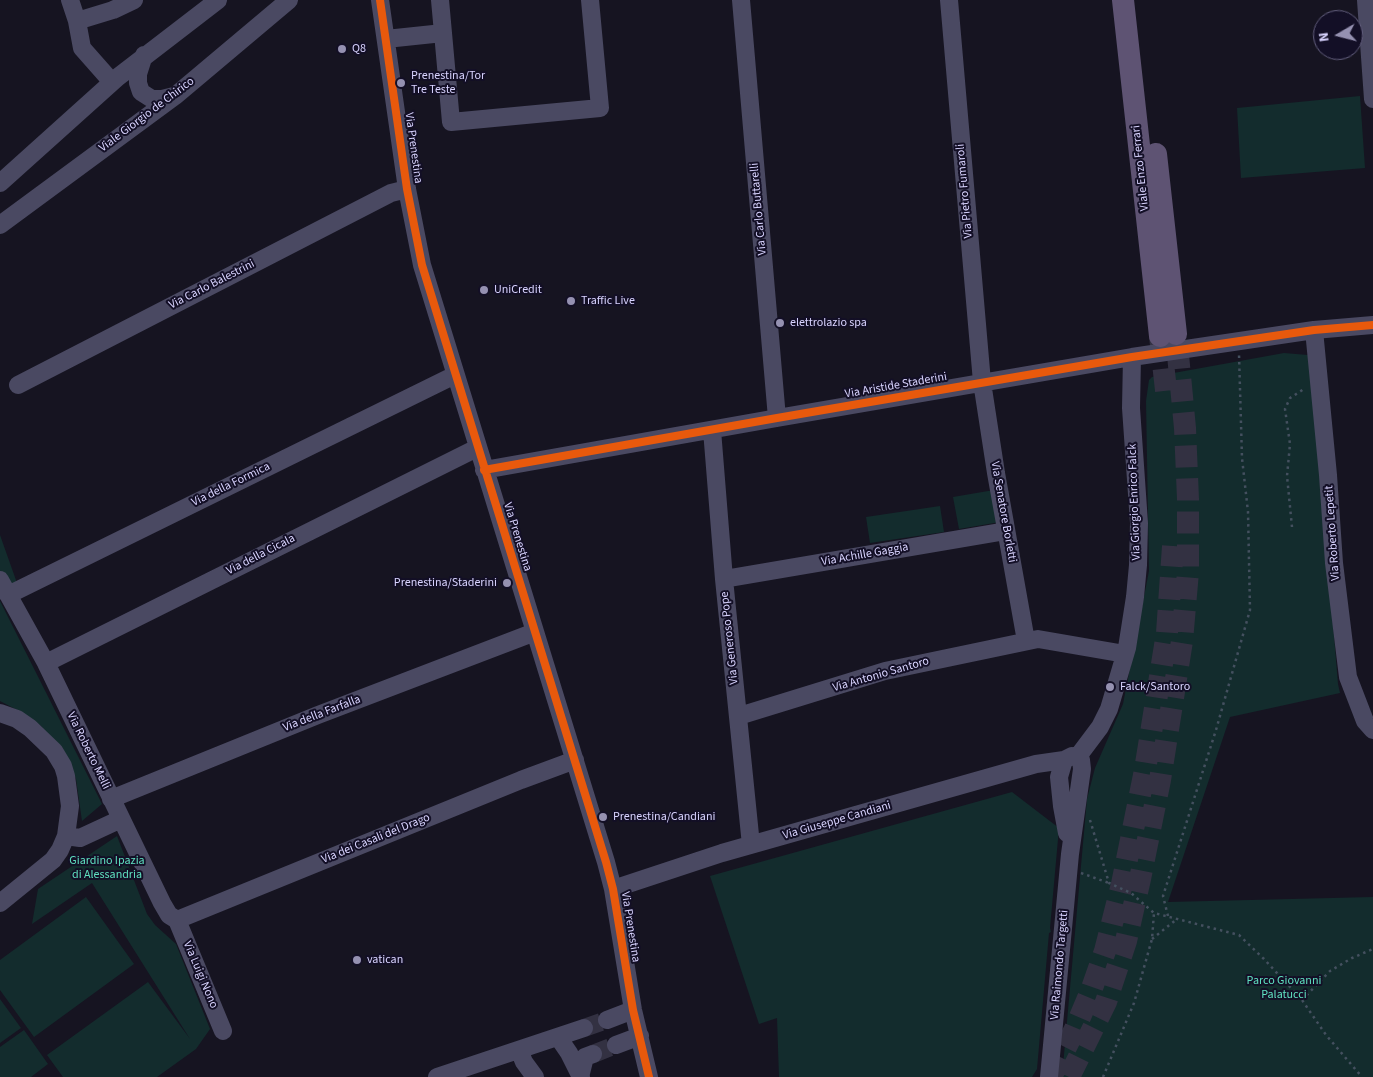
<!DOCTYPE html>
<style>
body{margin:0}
#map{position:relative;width:1373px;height:1077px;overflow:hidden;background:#161421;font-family:"Source Sans 3",sans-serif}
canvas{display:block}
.north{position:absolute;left:1313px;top:10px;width:50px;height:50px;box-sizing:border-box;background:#130f26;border:1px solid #625e7d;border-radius:50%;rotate:262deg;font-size:14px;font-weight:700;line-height:20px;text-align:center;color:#d9d4ff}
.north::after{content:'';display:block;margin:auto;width:18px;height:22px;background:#9591b1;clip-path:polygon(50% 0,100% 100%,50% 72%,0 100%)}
</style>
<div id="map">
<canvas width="1373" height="1077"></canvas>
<div class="north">N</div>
</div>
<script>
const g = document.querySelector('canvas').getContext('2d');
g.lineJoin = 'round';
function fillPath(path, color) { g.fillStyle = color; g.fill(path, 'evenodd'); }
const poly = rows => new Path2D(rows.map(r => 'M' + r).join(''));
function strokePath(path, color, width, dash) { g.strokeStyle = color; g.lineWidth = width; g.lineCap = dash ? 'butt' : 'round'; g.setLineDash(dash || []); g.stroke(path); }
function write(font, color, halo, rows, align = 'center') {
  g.font = font + ' "Source Sans 3",sans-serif'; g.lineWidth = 4; g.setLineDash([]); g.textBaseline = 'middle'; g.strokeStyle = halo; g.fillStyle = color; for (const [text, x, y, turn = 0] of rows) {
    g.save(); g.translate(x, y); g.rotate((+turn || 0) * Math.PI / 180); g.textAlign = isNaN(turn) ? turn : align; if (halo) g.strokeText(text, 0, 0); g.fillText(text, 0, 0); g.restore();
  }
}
fillPath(poly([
 [1360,96,1365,168,1241,178,1237,108],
 [1284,353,1308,355,1311,359,1338,684,1340,693,1230,717,1168,902,1373,897,1373,1077,1062,1077,1087,799,1095,768,1123,704,1149,571,1146,401,1149,380,1152,377,1157,376],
 [994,490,1000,522,959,529,953,497],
 [940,506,944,532,870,543,866,517],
 [0,535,17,583,0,592],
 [0,601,102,804,82,821,76,779,63,751,41,726,21,712,0,701],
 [1012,792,1059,828,1050,928,1051,932,1049,933,1037,1069,1032,1077,779,1077,777,1018,759,1024,710,876],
 [117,836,147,914,155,925,176,944,210,1029,196,1049,157,1077,63,1077,47,1055,148,982,190,1039,92,883,32,924,38,889],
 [86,897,134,964,34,1037,0,990,0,960],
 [0,999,21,1028,0,1043],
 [24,1030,48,1064,31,1077,0,1077,0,1047]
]), '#132c2d');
strokePath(poly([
 [584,1028,607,1020],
 [593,1054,616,1045]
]), '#333142', 18, [18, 9]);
strokePath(poly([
 [1160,336,1167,399],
 [1051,1077,1075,1029,1091,991,1105,951,1122,884,1145,770,1167,633,1173,546],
 [1069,1077,1106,1002,1126,941,1140,879,1160,780,1182,641,1188,572,1188,499,1185,428,1176,334]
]), '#333142', 22, [22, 11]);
strokePath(poly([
 [1292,527,1287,476,1290,444,1285,409,1290,398,1304,389],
 [1090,820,1109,883,1131,893,1154,913,1239,935,1264,959,1302,1000,1326,1035,1362,1077],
 [1081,873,1109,883],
 [1168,916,1163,896,1216,730,1250,610,1248,512,1242,458,1239,354],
 [1152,939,1177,919],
 [1302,1000,1330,971,1352,958,1373,949],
 [1103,1077,1134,1003,1152,939,1154,913]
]), '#44505f', 2.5, [2.5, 4]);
strokePath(poly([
 [70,0,77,21],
 [380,0,407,189,422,265,606,862,613,889,633,1010,649,1077],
 [440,0,443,33],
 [741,0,777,418],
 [949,0,982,382,996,473,1026,641],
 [1366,0,1373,99],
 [386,39,443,33,451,122,600,108,590,0],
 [144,55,138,74,138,83,141,92,152,99,162,99,174,96],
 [112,82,82,48,77,21,113,10,134,0],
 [0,183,118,77,218,0],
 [0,225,175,96,289,0],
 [1314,330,1328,475,1334,563,1348,677,1365,721,1373,730],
 [18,385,391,193,407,189],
 [712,430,724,579,751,845],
 [484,470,777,418,1132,357,1314,330,1373,325],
 [724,579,1006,531],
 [0,580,46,663,162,903,169,915,177,920],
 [8,595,455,375],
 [46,663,477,448],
 [0,713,17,719,30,728,54,751,63,766,66,776,70,806,66,836,60,850,53,860,0,903],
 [739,716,885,671,1038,639,1125,654],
 [1079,755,1100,727,1109,709,1127,648,1135,597,1138,565,1139,523,1131,408,1132,357],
 [111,799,318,715,535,632],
 [1067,833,1062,806,1059,777,1064,760,1072,756],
 [66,836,80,838,121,819],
 [613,889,722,853,1036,764,1064,760],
 [177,920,521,780,575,760],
 [177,920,223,1031],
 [607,1020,633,1010],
 [558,1037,569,1053,581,1077],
 [616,1045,640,1036],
 [519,1050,524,1062,535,1077],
 [437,1077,584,1028],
 [580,1077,585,1057,593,1054],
 [1049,1077,1070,854,1082,769,1081,760,1079,755]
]), '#4a4962', 18);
strokePath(poly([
 [1123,0,1160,336],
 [1156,154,1176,334]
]), '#5e5373', 22);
strokePath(poly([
 [380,0,407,189,422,265,606,862,613,889,633,1010,649,1077],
 [484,470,777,418,1132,357,1314,330,1373,325]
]), '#e8590c', 8);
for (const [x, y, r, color] of [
 [342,49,5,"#9591b1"],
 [401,83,5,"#9591b1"],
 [484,290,5,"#9591b1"],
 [571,301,5,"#9591b1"],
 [780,323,5,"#9591b1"],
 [507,583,5,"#9591b1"],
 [1110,687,5,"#9591b1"],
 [603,817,5,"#9591b1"],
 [357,960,5,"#9591b1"]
]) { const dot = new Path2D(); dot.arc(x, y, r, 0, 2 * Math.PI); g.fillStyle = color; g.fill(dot); strokePath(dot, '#130f26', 2); }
write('12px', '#d9d4ff', '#130f26', [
 ["Q8",352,49],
 ["Prenestina/Tor",411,76],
 ["Tre Teste",411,90],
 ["UniCredit",494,290],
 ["Traffic Live",581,301],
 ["elettrolazio spa",790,323],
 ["Prenestina/Staderini",497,583,"right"],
 ["Falck/Santoro",1120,687],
 ["Prenestina/Candiani",613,817],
 ["vatican",367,960]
], 'left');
write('12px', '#d9d4ff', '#130f26', [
 ["Viale Giorgio de Chirico",147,115,-37],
 ["Via Prenestina",413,148,82],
 ["Viale Enzo Ferrari",1141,168,-96],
 ["Via Pietro Fumaroli",965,191,-95],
 ["Via Carlo Buttarelli",759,209,-95],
 ["Via Carlo Balestrini",212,285,-27],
 ["Via Aristide Staderini",896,386,-10],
 ["Via della Formica",231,485,-26],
 ["Via Giorgio Enrico Falck",1135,502,-92],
 ["Via Senatore Borletti",1003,512,80],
 ["Via Roberto Lepetit",1333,533,-94],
 ["Via Prenestina",517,537,73],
 ["Via della Cicala",261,555,-27],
 ["Via Achille Gaggia",865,555,-10],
 ["Via Generoso Pope",730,638,-96],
 ["Via Antonio Santoro",881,675,-16],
 ["Via della Farfalla",322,714,-21],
 ["Via Roberto Melli",88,751,64],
 ["Via Giuseppe Candiani",837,821,-16],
 ["Via dei Casali del Drago",376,839,-22],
 ["Via Prenestina",630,927,81],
 ["Via Raimondo Targetti",1060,965,-85],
 ["Via Luigi Nono",200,975,67]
]);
write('12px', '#5fe0c0', '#130f26', [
 ["Giardino Ipazia",107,861],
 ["di Alessandria",107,875],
 ["Parco Giovanni",1284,981],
 ["Palatucci",1284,995]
]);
</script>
